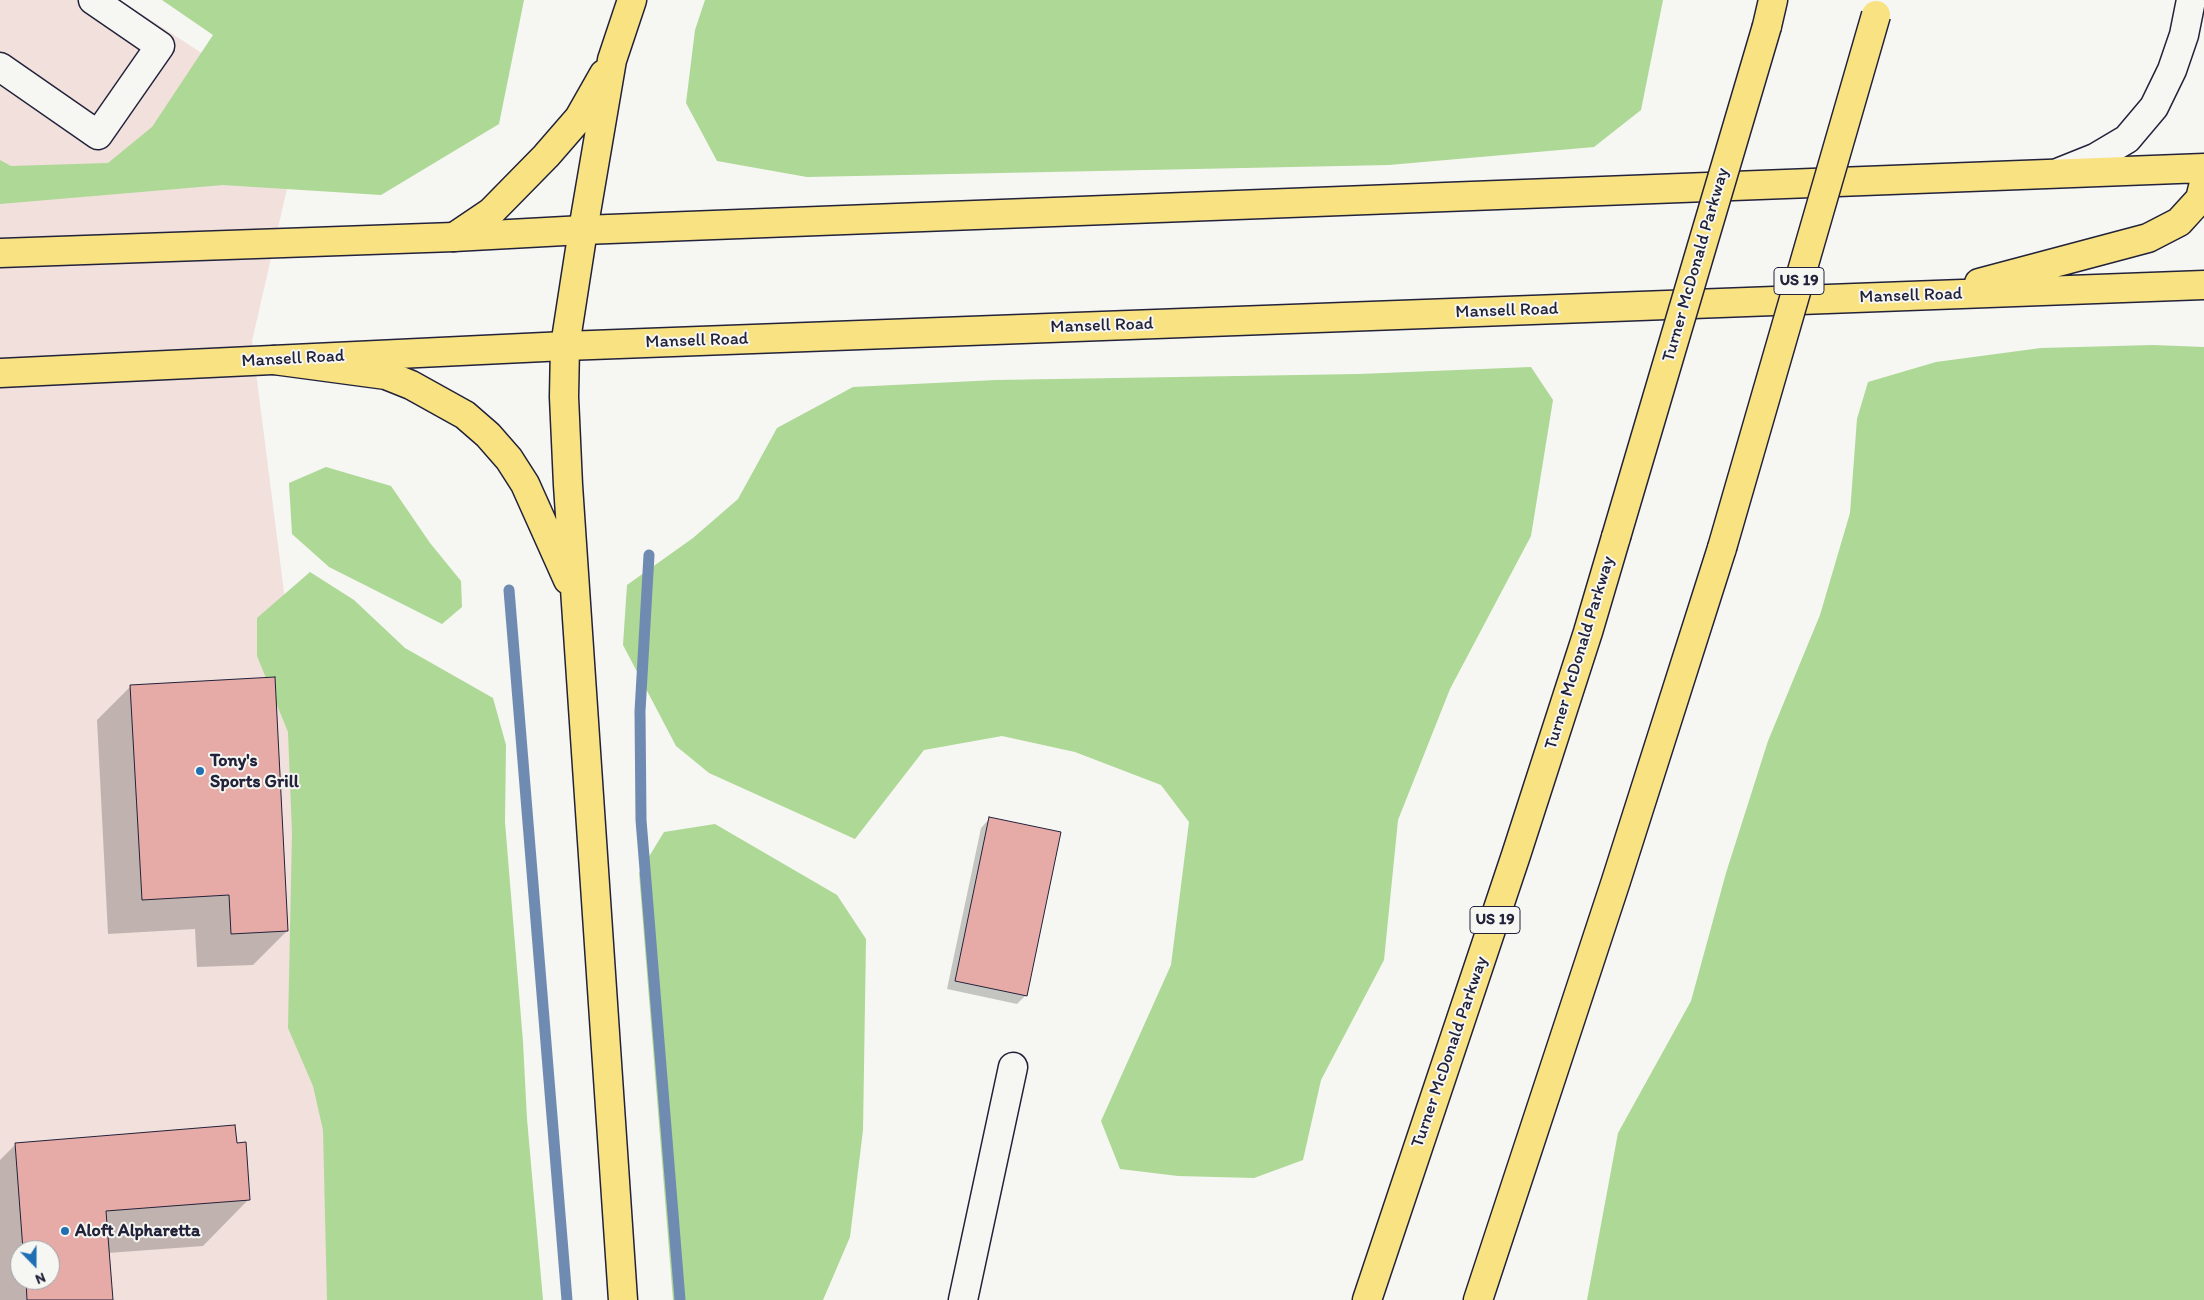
<!DOCTYPE html>
<style>
body{margin:0}
#map{position:relative;width:2204px;height:1300px;overflow:hidden;background:#f6f6f2;font-family:Itim,sans-serif}
canvas{display:block}
.north{position:absolute;left:10px;top:1240px;width:50px;height:50px;box-sizing:border-box;background:#f6f6f2;border:1px solid #a1a1a9;border-radius:50%;rotate:158deg;font-size:14px;font-weight:700;line-height:20px;text-align:center;color:#22223b}
.north::after{content:'';display:block;margin:auto;width:18px;height:22px;background:#1f6fb2;clip-path:polygon(50% 0,100% 100%,50% 72%,0 100%)}
</style>
<div id="map">
<canvas width="2204" height="1300"></canvas>
<div class="north">N</div>
</div>
<script>
const g = document.querySelector('canvas').getContext('2d');
g.lineJoin = 'round';
function fillPath(path, color) { g.fillStyle = color; g.fill(path, 'evenodd'); }
const poly = rows => new Path2D(rows.map(r => 'M' + r).join(''));
function strokePath(path, color, width, dash) { g.strokeStyle = color; g.lineWidth = width; g.lineCap = dash ? 'butt' : 'round'; g.setLineDash(dash || []); g.stroke(path); }
function write(font, color, halo, rows, align = 'center') {
  g.font = font + ' Itim,sans-serif'; g.lineWidth = 4; g.setLineDash([]); g.textBaseline = 'middle'; g.strokeStyle = halo; g.fillStyle = color; for (const [text, x, y, turn = 0] of rows) {
    g.save(); g.translate(x, y); g.rotate((+turn || 0) * Math.PI / 180); g.textAlign = isNaN(turn) ? turn : align; if (halo) g.strokeText(text, 0, 0); g.fillText(text, 0, 0); g.restore();
  }
}
fillPath(poly([
 [0,0,120,0,303,119,252,341,346,1079,371,1300,0,1300],
 [20,1250,50,1250,50,1280,20,1280]
]), '#f1e0db');
fillPath(poly([
 [162,0,524,0,499,124,381,195,223,185,0,204,0,160,11,166,108,163,152,127,213,35],
 [705,0,1663,0,1641,110,1594,147,1389,165,807,177,717,161,686,103,695,30],
 [2153,345,2204,347,2204,1300,1587,1300,1618,1133,1691,1001,1726,873,1768,741,1820,615,1850,513,1857,419,1868,382,1936,362,2041,348],
 [1531,367,1553,400,1531,536,1450,689,1398,820,1384,960,1321,1080,1303,1160,1254,1178,1178,1176,1120,1169,1101,1121,1171,965,1189,822,1161,785,1075,752,1002,736,924,750,855,839,709,773,676,746,623,645,627,585,693,538,738,499,777,428,853,387,996,380,1359,374],
 [326,467,391,486,430,543,461,581,462,607,442,624,329,567,292,534,289,483],
 [310,572,354,600,405,648,493,698,506,745,505,822,523,1042,527,1119,543,1300,327,1300,323,1130,313,1086,288,1028,292,833,288,732,257,656,257,618],
 [715,824,837,895,866,939,863,1130,850,1237,823,1300,673,1300,639,873,664,832]
]), '#add895');
fillPath(poly([
 [131,686,287,931,253,965,197,967,195,929,108,934,97,720],
 [989,819,1026,995,1017,1004,947,989,981,828],
 [16,1144,236,1144,249,1199,203,1246,108,1253,112,1300,0,1300,0,1160],
 [20,1250,50,1250,50,1280,20,1280]
]), '#0003');
strokePath(poly([
 [649,555,640,711,641,820,680,1300],
 [509,590,567,1300]
]), '#708bb1', 11);
const building = poly([
 [275,677,288,931,231,934,229,895,142,900,130,685,275,677],
 [989,817,1061,832,1027,996,955,981,989,817],
 [235,1125,237,1143,246,1142,250,1200,106,1211,113,1300,27,1300,26,1280,50,1280,50,1250,23,1250,15,1143,235,1125]
]);
fillPath(building, '#e6aba6');
strokePath(building, '#22223b', 1);
const minor = poly([
 [0,67,98,135,160,46,93,0],
 [2060,172,2095,158,2127,139,2154,107,2172,70,2184,35,2191,0],
 [963,1300,1013,1067]
]);
const major = poly([
 [0,253,454,237,583,230,2204,168],
 [1979,283,2148,238,2179,222,2200,199,2204,183],
 [0,373,565,346,2204,285]
]);
const highway = poly([
 [1767,26,1773,0],
 [454,237,491,212,546,156,579,118,604,74],
 [274,360,386,375,411,385,465,415,488,435,509,459,525,484,568,580],
 [623,1300,568,485,564,397,565,346,583,230,612,60,632,0],
 [1367,1300,1516,855,1588,632,1616,537],
 [1478,1300,1616,881,1722,548]
]);
strokePath(minor, '#22223b', 31);
strokePath(major, '#22223b', 31);
strokePath(highway, '#22223b', 31);
strokePath(minor, '#f6f6f2', 28);
strokePath(major, '#f8e281', 28);
strokePath(highway, '#f8e281', 28);
const highwayBridge = poly([
 [1616,537,1767,26],
 [1722,548,1876,15]
]);
strokePath(highwayBridge, '#22223b', 31, []);
strokePath(highwayBridge, '#f8e281', 28);
for (const [x, y, r, color] of [
 [200,771,5,"#1f6fb2"],
 [65,1231,5,"#1f6fb2"]
]) { const dot = new Path2D(); dot.arc(x, y, r, 0, 2 * Math.PI); g.fillStyle = color; g.fill(dot); strokePath(dot, '#f6f6f2', 2); }
for (const [x, y, w] of [
 [1799,281,50],
 [1495,920,50]
]) { const box = new Path2D(); box.roundRect(x - w / 2, y - 13.5, w, 27, 4); g.fillStyle = '#f6f6f2'; g.fill(box); strokePath(box, '#22223b', 1); }
write('bold 16px', '#22223b', null, [
 ["US 19",1799,281],
 ["US 19",1495,920]
]);
write('18px', '#22223b', '#f6f6f2', [
 ["Turner McDonald Parkway",1696,265,-74],
 ["Mansell Road",1911,296,-2],
 ["Mansell Road",1507,311,-2],
 ["Mansell Road",1102,326,-2],
 ["Mansell Road",697,341,-2],
 ["Mansell Road",293,359,-3],
 ["Turner McDonald Parkway",1580,653,-73],
 ["Turner McDonald Parkway",1450,1052,-71]
]);
write('bold 18px', '#22223b', '#f6f6f2', [
 ["Tony's",210,761],
 ["Sports Grill",210,782],
 ["Aloft Alpharetta",75,1231]
], 'left');
</script>
